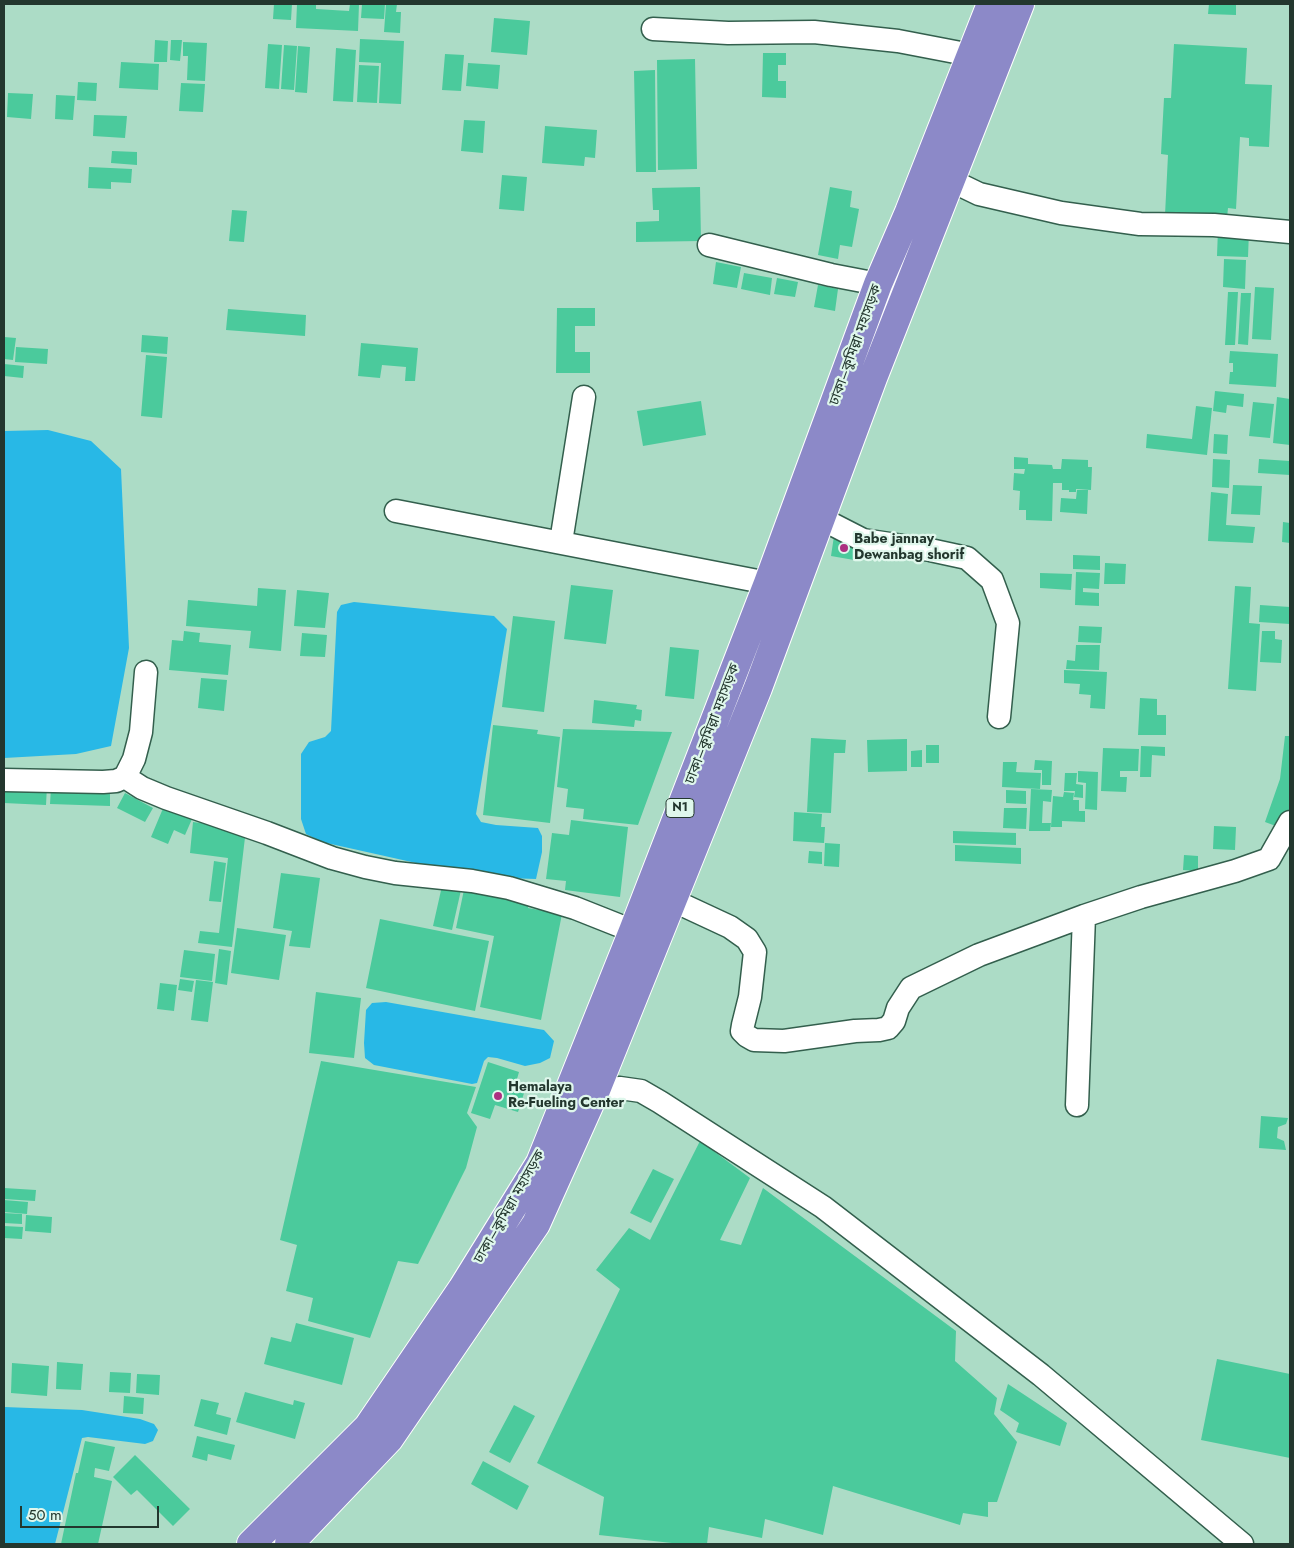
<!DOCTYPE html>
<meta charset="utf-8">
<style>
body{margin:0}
#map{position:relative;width:1294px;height:1548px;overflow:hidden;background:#acdcc6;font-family:Jost,sans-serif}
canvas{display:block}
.frame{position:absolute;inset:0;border:5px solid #23372e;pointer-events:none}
.scale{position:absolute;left:20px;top:1506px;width:139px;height:22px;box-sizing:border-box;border:2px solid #23372e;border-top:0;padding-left:6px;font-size:15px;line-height:18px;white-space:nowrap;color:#23372e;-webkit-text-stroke:4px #dff7ec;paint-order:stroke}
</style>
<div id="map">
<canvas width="1294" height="1548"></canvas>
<div class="frame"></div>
<div class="scale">50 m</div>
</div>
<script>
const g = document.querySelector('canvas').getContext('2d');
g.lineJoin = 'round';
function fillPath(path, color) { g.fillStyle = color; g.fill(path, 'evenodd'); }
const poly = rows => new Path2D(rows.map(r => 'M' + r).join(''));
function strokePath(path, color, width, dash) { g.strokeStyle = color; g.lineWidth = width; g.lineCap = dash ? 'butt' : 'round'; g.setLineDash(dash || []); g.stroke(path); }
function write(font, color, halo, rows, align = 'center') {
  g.font = font + ' Jost,"Noto Sans Bengali",sans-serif'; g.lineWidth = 4.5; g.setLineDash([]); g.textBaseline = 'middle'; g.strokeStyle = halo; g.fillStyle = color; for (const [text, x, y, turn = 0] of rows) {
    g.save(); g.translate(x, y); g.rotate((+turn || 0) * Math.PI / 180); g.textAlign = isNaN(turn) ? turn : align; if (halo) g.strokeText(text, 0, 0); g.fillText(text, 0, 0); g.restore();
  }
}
fillPath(poly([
 [48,430,91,441,121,469,129,648,111,746,76,754,4,758,4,431],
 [354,602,494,616,507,629,476,814,481,822,496,825,538,828,542,836,542,852,536,879,506,878,434,867,322,842,306,834,301,819,301,754,309,742,325,737,331,731,337,612,341,605],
 [386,1002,544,1030,554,1041,550,1058,540,1063,525,1066,497,1058,488,1057,484,1061,477,1083,472,1084,374,1065,365,1058,364,1043,366,1010,372,1003],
 [4,1407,82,1410,140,1419,154,1424,158,1430,153,1441,145,1444,88,1437,82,1438,55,1544,4,1544]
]), '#28b8e6');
fillPath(poly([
 [274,4,292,4,291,20,273,19],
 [297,4,316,4,316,9,349,11,350,4,359,4,358,31,296,28],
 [362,4,385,4,384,19,361,18],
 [386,4,397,4,396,12,401,12,400,33,384,32],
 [1209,4,1236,4,1236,15,1208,14],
 [494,18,530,21,527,55,491,52],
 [360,39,404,41,401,104,379,103,381,63,359,62],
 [155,40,168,41,167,62,154,62],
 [171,40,182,40,180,61,170,60],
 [183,42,207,43,205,81,187,80,188,56,183,56],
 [268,44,282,45,279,89,265,88],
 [1174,44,1247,48,1245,84,1272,85,1269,147,1249,146,1249,138,1240,137,1236,209,1228,208,1227,218,1165,215,1168,155,1161,154,1164,98,1171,98],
 [284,45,297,46,294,90,281,89],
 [298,46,310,47,307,93,295,92],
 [336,48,356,50,353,102,333,101],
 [763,53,786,53,786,65,778,65,778,81,786,81,786,98,762,97],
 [445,54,464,55,461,91,442,90],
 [695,59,697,169,658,170,657,60],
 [121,62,159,64,158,90,119,88],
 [468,63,500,65,498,89,466,86],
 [359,65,379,66,377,103,357,102],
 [655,70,656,172,636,172,634,71],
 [78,82,97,83,96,101,77,100],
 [181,83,205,84,203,112,179,111],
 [8,93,33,94,31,119,7,117],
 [56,95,75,96,73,120,55,119],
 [94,115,127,116,125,138,93,136],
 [464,120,485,121,483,153,461,151],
 [545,126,597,130,595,158,585,157,584,166,542,163],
 [112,151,137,152,137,165,111,163],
 [89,167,132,169,131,183,111,182,111,189,88,188],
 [502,175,527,177,524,211,499,209],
 [700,187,701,241,636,242,636,222,659,221,659,210,653,210,652,188],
 [830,187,852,191,850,207,859,209,852,247,840,245,838,259,818,255],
 [232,210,247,211,244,242,229,241],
 [1218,229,1249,231,1248,257,1217,256],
 [1224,259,1246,260,1245,289,1223,287],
 [716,262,741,267,737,288,713,284],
 [744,273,772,278,770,295,741,289],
 [777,278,798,282,795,297,774,294],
 [818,285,838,289,835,311,814,307],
 [1255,287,1274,288,1271,340,1252,339],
 [1228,292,1238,292,1235,345,1225,345],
 [1241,293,1251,293,1248,345,1238,344],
 [557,308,595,308,595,326,575,326,575,352,590,352,590,373,556,373],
 [228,309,306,315,305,336,226,330],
 [142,335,168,337,167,354,141,352],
 [4,337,16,338,13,360,4,359],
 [361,343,418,348,415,381,405,381,406,367,382,365,380,378,358,376],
 [16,347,48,349,47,364,15,362],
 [1230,351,1278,354,1276,387,1229,384,1230,372,1233,372,1233,363,1229,363],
 [146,355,167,357,162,418,141,416],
 [4,364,24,366,23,378,4,376],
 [1215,391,1244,394,1243,407,1227,405,1226,413,1213,411],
 [1277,397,1290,399,1289,410,1290,410,1290,445,1273,443],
 [701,401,706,435,643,446,637,411],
 [1253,402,1274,404,1270,438,1249,436],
 [1196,406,1212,408,1207,455,1146,448,1147,434,1192,439],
 [1214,434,1228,435,1227,454,1213,453],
 [1014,457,1028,458,1028,464,1052,465,1053,469,1061,469,1062,459,1088,460,1088,467,1092,467,1091,490,1076,489,1076,492,1069,492,1069,490,1062,490,1062,483,1053,483,1052,521,1026,520,1026,510,1019,510,1020,491,1013,490,1014,473,1024,474,1025,469,1014,469],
 [1213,459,1230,460,1229,488,1212,487],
 [1259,459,1290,461,1290,475,1258,473],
 [1233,485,1262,486,1260,515,1231,514],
 [1077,490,1088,490,1087,514,1060,512,1061,498,1076,499],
 [1211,492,1228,494,1226,525,1255,527,1253,543,1208,541],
 [1283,522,1290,523,1290,543,1282,542],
 [834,536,857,539,854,560,831,556],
 [1073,555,1100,556,1100,570,1073,569],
 [1105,563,1126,564,1125,584,1104,584],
 [1076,572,1100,573,1099,589,1083,588,1083,592,1099,593,1099,606,1075,605],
 [1040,573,1072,574,1071,590,1040,588],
 [571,585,613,590,606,644,564,639],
 [1235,586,1251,587,1249,623,1260,624,1256,691,1228,689],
 [258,588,286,590,281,651,249,648,251,631,186,626,188,600,257,606],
 [297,590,329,593,325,628,294,626],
 [1260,605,1290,607,1290,624,1259,622],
 [513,616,555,621,544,712,502,707],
 [1079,626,1102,627,1101,643,1078,642],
 [184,631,200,633,199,642,231,645,228,675,169,670,172,640,183,641],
 [1262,631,1275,631,1275,639,1282,640,1281,663,1260,662],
 [302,633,327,635,325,657,300,656],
 [1076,645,1100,645,1099,670,1066,669,1067,660,1075,661],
 [670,647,699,650,694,699,665,696],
 [1064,670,1107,672,1105,709,1090,708,1091,695,1079,694,1080,684,1064,683],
 [201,678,227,680,224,711,198,708],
 [1140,698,1157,699,1157,715,1166,715,1166,735,1138,735],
 [594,700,637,705,636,709,642,710,641,721,635,720,634,727,592,723],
 [493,725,538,730,537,734,560,737,550,823,483,815],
 [563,729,672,732,638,825,583,819,584,809,566,807,568,789,557,787],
 [1285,736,1290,736,1290,810,1284,829,1265,822,1280,779],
 [811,738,846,740,845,753,834,753,831,813,807,812],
 [907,739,907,771,868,772,867,740],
 [926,745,939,745,939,763,926,763],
 [1141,746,1165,747,1165,756,1152,755,1151,777,1140,777],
 [1103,748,1139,749,1138,771,1120,771,1120,777,1127,777,1126,792,1101,791],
 [922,750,922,767,911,767,911,751],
 [1035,760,1052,761,1051,785,1042,785,1042,770,1034,770],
 [1003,762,1017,762,1016,772,1041,773,1040,789,1002,787],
 [1078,771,1098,772,1097,810,1085,809,1086,783,1078,782],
 [1065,773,1077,773,1076,784,1083,785,1083,798,1074,797,1075,791,1064,791],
 [4,784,47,786,46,805,4,803],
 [51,788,110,790,110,806,50,804],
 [1031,789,1052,790,1051,802,1043,801,1042,823,1051,823,1050,831,1029,831],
 [1006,790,1026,791,1026,804,1006,803],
 [1064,792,1074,793,1073,800,1079,800,1079,811,1085,811,1085,822,1062,821,1062,827,1051,827,1053,796,1063,797],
 [125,793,153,808,145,822,117,808],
 [164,806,192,819,185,835,174,830,168,844,151,837],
 [1004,808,1027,808,1026,829,1003,828],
 [794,812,822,814,821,827,825,827,824,843,793,841],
 [571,820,628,827,620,897,565,890,566,881,546,879,552,833,569,835],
 [193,822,246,829,232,947,198,943,200,931,219,933,228,858,190,853],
 [1214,826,1236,827,1235,850,1213,849],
 [953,831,1016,833,1016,845,953,843],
 [825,843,840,844,839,867,824,866],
 [955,845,1021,848,1021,864,955,861],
 [809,851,822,852,822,864,808,863],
 [1184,855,1198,856,1198,871,1183,870],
 [214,861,226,863,221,902,209,901],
 [281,873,320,878,310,948,289,946,292,931,273,928],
 [465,885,530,899,528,908,562,914,541,1020,480,1007,494,936,456,928],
 [442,886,461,890,452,930,433,926],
 [380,919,489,941,475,1011,366,988],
 [237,928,286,935,279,980,231,973],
 [219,949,231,951,227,985,215,983],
 [184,950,215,954,212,981,180,977],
 [180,979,194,981,192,992,178,990],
 [196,980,213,982,208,1022,191,1020],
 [160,983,177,985,174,1011,157,1009],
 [316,992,361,998,354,1058,309,1053],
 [321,1061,476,1087,467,1113,477,1127,466,1168,418,1264,398,1261,370,1338,308,1321,313,1298,286,1291,297,1245,280,1240],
 [488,1062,519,1072,515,1086,525,1090,518,1112,495,1105,490,1119,471,1113],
 [1261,1116,1288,1118,1286,1124,1278,1127,1277,1138,1284,1141,1286,1150,1259,1148],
 [700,1141,750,1178,720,1240,741,1245,763,1188,956,1331,955,1361,997,1398,994,1414,1017,1442,997,1502,988,1502,988,1517,963,1513,960,1525,833,1486,823,1535,765,1519,762,1538,709,1527,707,1544,681,1544,599,1535,604,1497,537,1463,620,1289,596,1270,629,1228,650,1240],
 [653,1169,674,1179,651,1223,630,1213],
 [4,1188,36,1190,35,1201,4,1199],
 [4,1200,28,1202,27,1214,4,1212],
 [4,1213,22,1214,22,1224,4,1223],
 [26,1215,52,1217,51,1233,25,1231],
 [4,1226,23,1227,22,1239,4,1238],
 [296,1323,354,1338,342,1385,264,1364,271,1337,291,1342],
 [1217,1359,1290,1374,1290,1458,1201,1440],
 [57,1362,83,1364,81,1390,56,1389],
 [12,1363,49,1366,47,1396,11,1393],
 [110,1372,131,1373,130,1393,109,1392],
 [137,1374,160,1375,159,1395,136,1393],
 [1008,1384,1067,1423,1060,1446,1016,1432,1019,1423,1000,1410],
 [245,1392,293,1405,294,1400,305,1403,295,1439,236,1422],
 [124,1396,144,1398,143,1414,123,1413],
 [201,1399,219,1403,216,1414,231,1418,227,1435,194,1426],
 [514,1405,535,1416,510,1463,489,1452],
 [197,1436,235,1445,231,1460,208,1454,207,1461,192,1457],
 [85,1441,115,1447,109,1471,95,1468,94,1477,112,1481,98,1544,61,1544,76,1473,78,1473],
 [135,1455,190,1509,173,1526,137,1490,131,1495,113,1477],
 [483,1461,529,1486,517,1510,471,1484]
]), '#4bca9c');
const minor = poly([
 [653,29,728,33,814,32,898,41,971,55],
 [950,180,979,194,1061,213,1140,224,1214,225,1290,232],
 [709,245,831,275,878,284],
 [396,511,768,583],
 [820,518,863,540,930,550,967,558,992,580,1008,623,999,717],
 [561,542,584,397],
 [125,777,142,788,166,798,267,833,332,858,365,867,395,873,472,881,509,888,575,908,633,931],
 [4,780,103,782,116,781,125,777,134,759,141,732,146,672],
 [672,900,730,927,747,939,755,952,750,997,743,1025,742,1031,747,1036,754,1040,784,1041,855,1031,879,1030,888,1028,894,1021,898,1008,911,988,979,955,1084,916,1141,897,1235,871,1269,859,1290,822],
 [596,1090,620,1088,641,1091,660,1102,823,1207,1041,1375,1242,1544],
 [1077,1105,1084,916]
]);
const highway = poly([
 [251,1544,368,1427,462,1289,540,1163,633,931,768,583,878,284,909,212,991,4],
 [289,1544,389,1439,536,1224,596,1090,758,688,873,378,1020,4]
]);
strokePath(minor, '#335f4d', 25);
strokePath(highway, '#fff', 30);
strokePath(minor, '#fff', 22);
strokePath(highway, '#8c89c8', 28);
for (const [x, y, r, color] of [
 [844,548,5,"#ac2f80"],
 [498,1096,5,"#ac2f80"]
]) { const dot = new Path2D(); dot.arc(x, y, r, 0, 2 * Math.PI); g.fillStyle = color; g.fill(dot); strokePath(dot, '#dff7ec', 2); }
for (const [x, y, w] of [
 [680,808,28]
]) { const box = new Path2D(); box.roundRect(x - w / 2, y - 9.5, w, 19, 4); g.fillStyle = '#dff7ec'; g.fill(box); strokePath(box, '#23372e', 1); }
write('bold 12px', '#23372e', null, [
 ["N1",680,808]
]);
write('14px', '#23372e', '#dff7ec', [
 ["ঢাকা–কুমিল্লা মহাসড়ক",856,345,-70],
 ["ঢাকা–কুমিল্লা মহাসড়ক",713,724,-69],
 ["ঢাকা–কুমিল্লা মহাসড়ক",510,1207,-60]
]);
write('bold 14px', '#23372e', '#dff7ec', [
 ["Babe jannay",854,540],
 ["Dewanbag shorif",854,556],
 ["Hemalaya",508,1088],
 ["Re-Fueling Center",508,1104]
], 'left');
</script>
